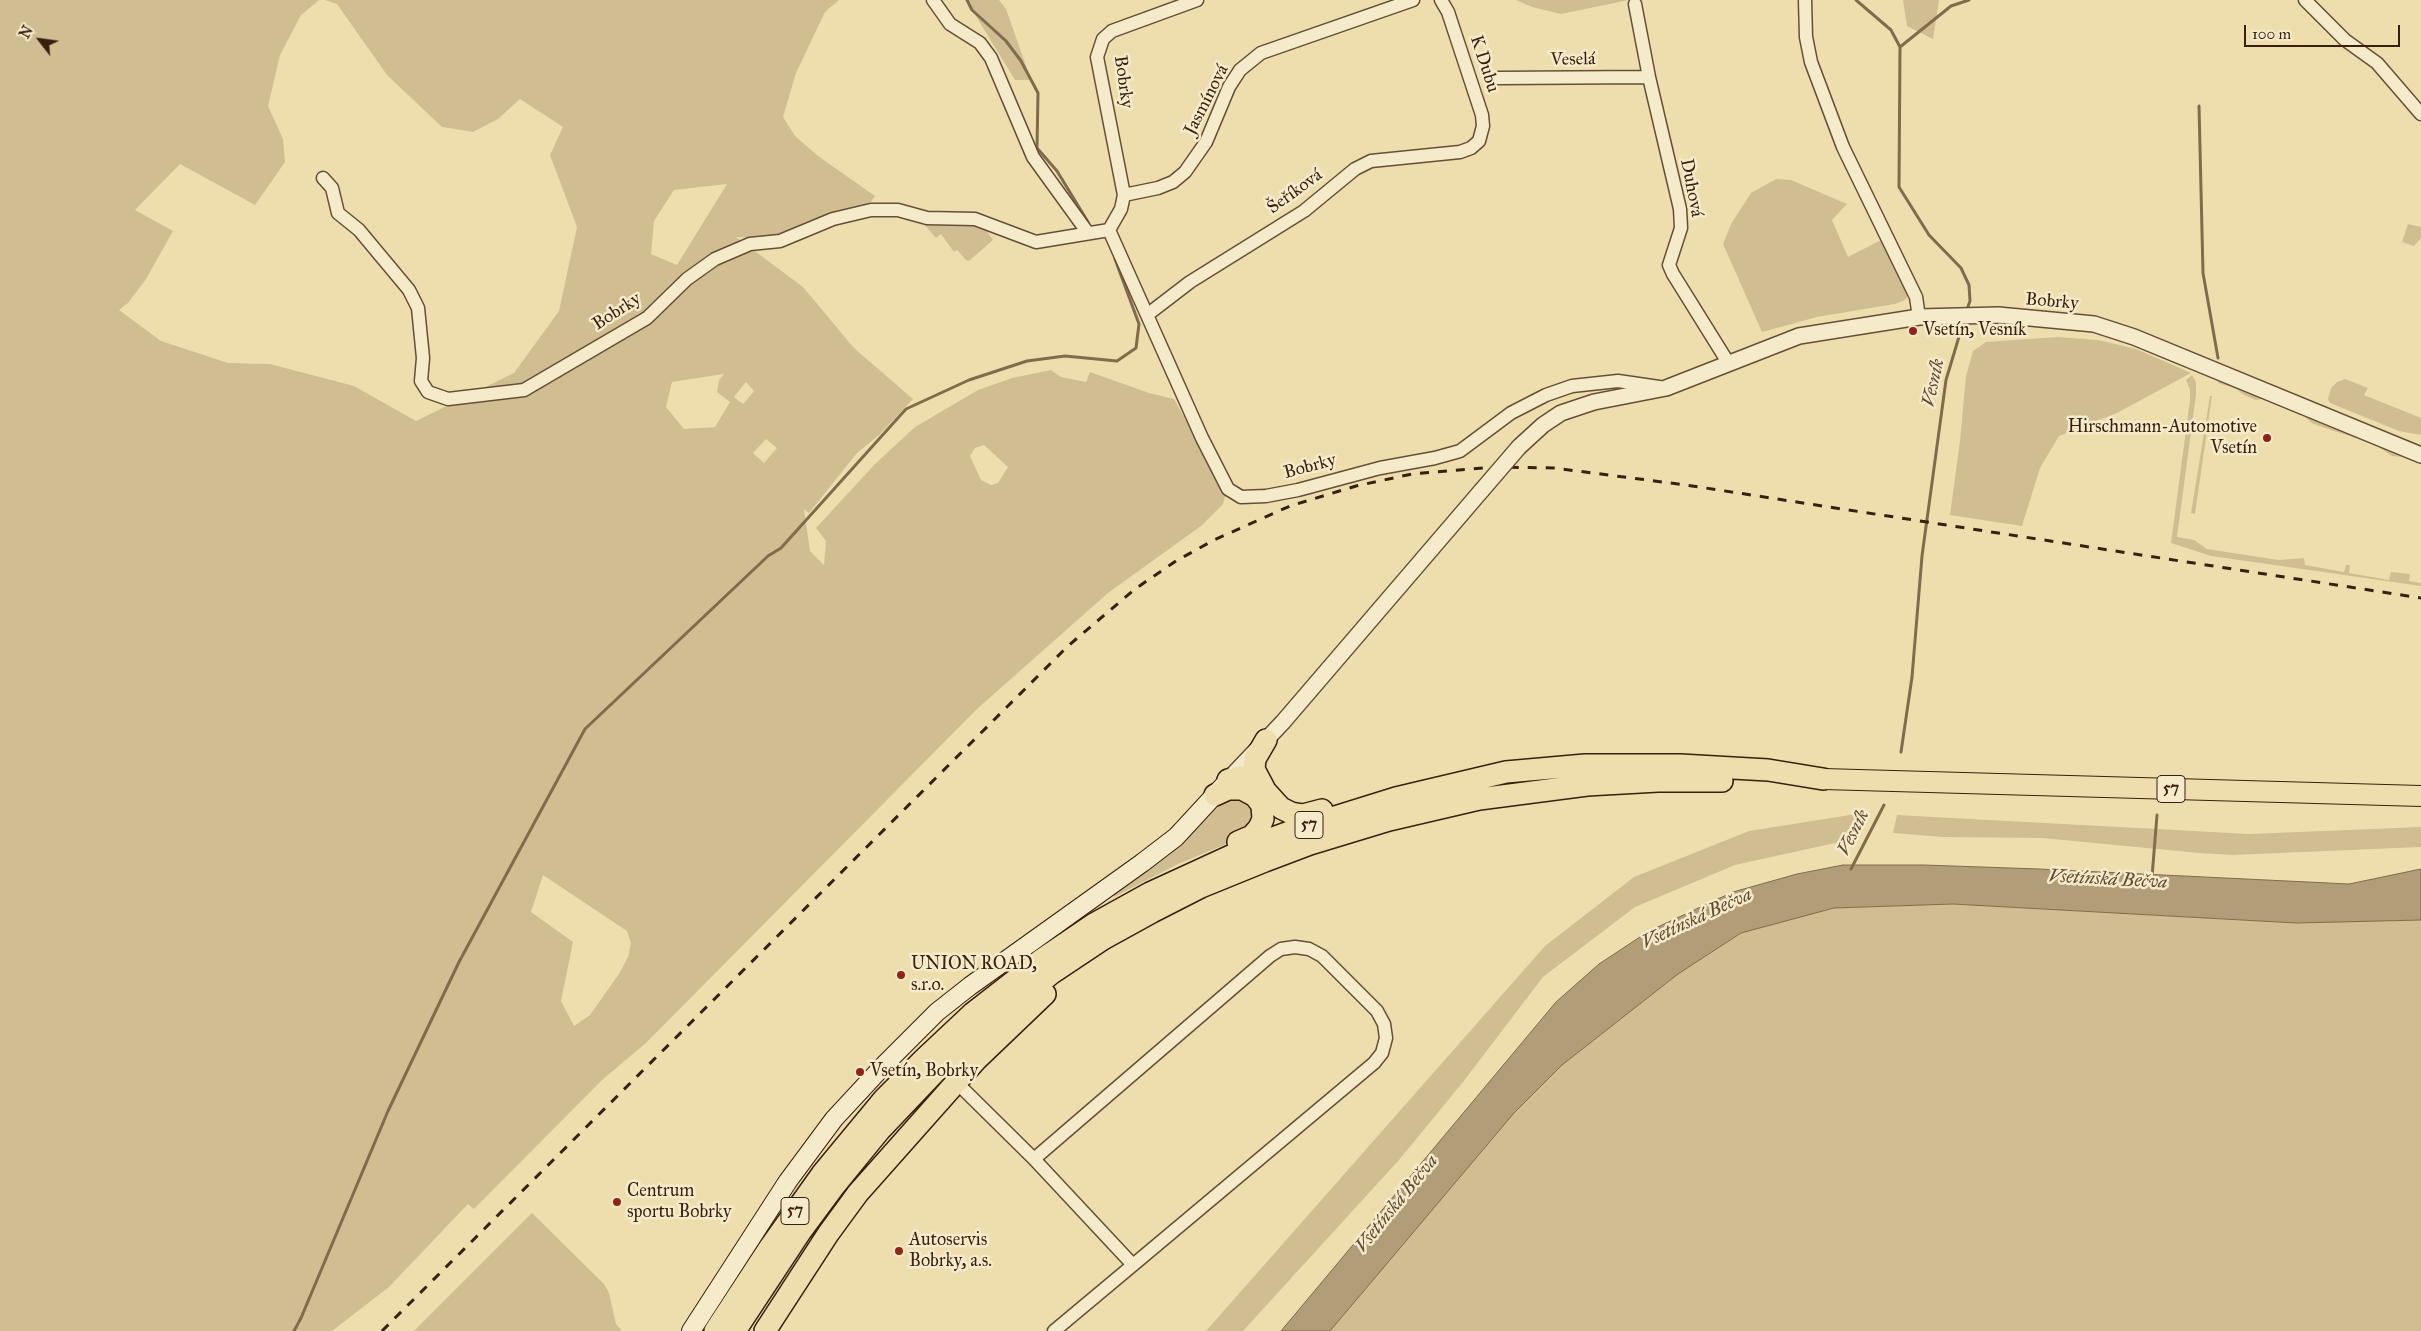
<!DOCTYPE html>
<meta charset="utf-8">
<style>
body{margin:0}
#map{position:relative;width:2421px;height:1331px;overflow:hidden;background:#efdead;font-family:"IM FELL Great Primer",serif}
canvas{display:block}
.north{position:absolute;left:15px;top:15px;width:50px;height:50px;-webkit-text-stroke:4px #f5eaca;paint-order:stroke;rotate:300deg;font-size:14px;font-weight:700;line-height:20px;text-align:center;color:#391f0e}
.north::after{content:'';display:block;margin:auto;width:18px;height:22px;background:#391f0e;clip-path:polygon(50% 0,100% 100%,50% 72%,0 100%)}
.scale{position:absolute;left:2244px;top:25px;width:156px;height:22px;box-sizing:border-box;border:2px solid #391f0e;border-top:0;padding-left:6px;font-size:15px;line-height:18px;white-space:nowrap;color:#391f0e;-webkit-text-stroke:4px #f5eaca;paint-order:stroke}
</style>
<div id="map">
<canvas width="2421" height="1331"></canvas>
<div class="north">N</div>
<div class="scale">100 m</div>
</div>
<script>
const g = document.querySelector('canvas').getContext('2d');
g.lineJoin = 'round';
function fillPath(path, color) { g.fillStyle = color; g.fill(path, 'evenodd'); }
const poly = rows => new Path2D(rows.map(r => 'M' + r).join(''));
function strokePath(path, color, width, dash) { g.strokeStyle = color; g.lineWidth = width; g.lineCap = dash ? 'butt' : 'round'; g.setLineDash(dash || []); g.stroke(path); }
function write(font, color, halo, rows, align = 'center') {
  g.font = font + ' "IM FELL Great Primer",serif'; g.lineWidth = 5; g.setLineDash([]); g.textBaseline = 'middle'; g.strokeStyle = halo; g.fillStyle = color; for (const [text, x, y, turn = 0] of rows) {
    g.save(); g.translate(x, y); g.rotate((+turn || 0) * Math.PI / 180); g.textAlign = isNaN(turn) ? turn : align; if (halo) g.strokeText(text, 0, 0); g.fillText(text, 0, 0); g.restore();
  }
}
fillPath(poly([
 [0,0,319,0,301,15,280,55,268,106,283,139,285,162,255,205,180,164,135,210,173,231,146,279,128,303,119,310,161,341,228,363,270,364,354,386,416,421,514,373,559,311,577,227,550,155,563,127,520,99,498,119,473,132,442,127,387,75,337,4,325,0,839,0,825,12,796,73,783,117,795,136,818,156,875,196,871,202,777,236,761,238,736,237,803,287,854,348,913,399,879,435,857,453,809,513,804,509,810,551,824,565,826,541,816,528,875,464,915,427,978,390,1012,378,1051,370,1061,377,1086,382,1090,372,1149,393,1174,399,1226,493,1223,504,1201,526,1108,593,977,709,646,1043,602,1080,474,1209,468,1204,389,1287,332,1331,0,1331],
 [727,184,677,265,651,254,654,221,674,190],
 [724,374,719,380,717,392,730,402,715,427,684,429,666,407,672,382],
 [746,382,754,391,743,404,734,397],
 [766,439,777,448,764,463,753,453],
 [984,445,1008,467,998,483,991,485,981,480,970,456,975,448],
 [543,875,627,931,631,943,628,957,619,974,590,1015,574,1026,561,1001,573,942,531,912],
 [966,0,999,0,1006,9,1031,80,1015,80],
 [1516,0,1629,0,1561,14,1532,7],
 [1903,0,1939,0,1933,39,1907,26],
 [1776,179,1791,180,1847,204,1832,220,1848,257,1883,239,1907,289,1908,296,1905,300,1895,304,1817,317,1762,332,1723,244,1731,224,1751,193],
 [923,223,983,225,993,240,969,261,966,260,957,250,954,252,941,234,936,238],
 [2408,224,2421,227,2421,238,2414,246,2402,242],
 [2058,337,2098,340,2136,349,2191,373,2117,413,2059,436,2040,468,2022,526,1950,515,1960,441,1966,376,1973,351,1986,342],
 [2192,375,2196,382,2196,395,2177,537,2194,540,2207,549,2279,560,2304,558,2305,565,2344,572,2346,565,2350,565,2349,573,2389,580,2391,572,2410,574,2409,581,2421,583,2421,586,2211,556,2171,543,2190,400,2190,390,2186,380],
 [2220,376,2421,461,2421,464,2402,457,2392,456,2374,444,2322,427,2312,423,2304,416,2262,399,2256,400,2244,395,2236,389,2218,383],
 [2345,379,2368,388,2364,395,2421,418,2421,435,2399,431,2330,403,2328,399,2331,388,2337,382],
 [2210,396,2212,396,2195,514,2191,513],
 [1239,793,1257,812,1241,838,1178,864,1114,897,1113,894,1222,798],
 [1856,814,1853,842,1835,843,1735,865,1635,907,1543,977,1463,1082,1399,1160,1243,1331,1206,1331,1545,946,1634,877,1749,831],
 [1897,815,2249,834,2421,827,2421,847,2232,855,2199,853,2042,838,1943,837,1893,833],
 [1953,904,2296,923,2421,919,2421,1331,1329,1331,1514,1113,1562,1065,1678,974,1741,933,1790,918,1834,908],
 [532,1213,604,1284,609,1293,616,1324,622,1331,414,1331]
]), '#d0be92');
const water = poly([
 [1843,865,1924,865,2039,869,2349,884,2421,869,2421,920,2296,923,1953,904,1834,908,1741,933,1678,974,1562,1065,1514,1113,1330,1331,1281,1331,1556,1002,1599,964,1649,931,1733,892,1797,874,1843,865]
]);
fillPath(water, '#b19d77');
strokePath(water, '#816b4d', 1);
strokePath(poly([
 [967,0,972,10,1006,41,1021,61,1038,93,1037,148,1057,171,1088,222],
 [1856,0,1891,30,1900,47,1899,187,1929,235,1961,268,1969,285,1970,301,1966,312],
 [1900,47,1951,6,1969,0],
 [2199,106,2203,273,2218,358],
 [1901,752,1912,677,1922,556,1946,380,1964,320],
 [1851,869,1884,805],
 [2152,877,2157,815],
 [294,1331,301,1318,388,1111,459,962,585,729,768,556,781,548,906,409,969,380,1027,361,1065,356,1117,361,1136,348,1139,324,1115,259]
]), '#816b4d', 3);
const minor = poly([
 [933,0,950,24,980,43,991,58,1033,157,1088,233],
 [1197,0,1112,31,1103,39,1097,57,1124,195,1121,209,1109,230,1202,438,1228,489,1241,497,1266,496,1298,490,1380,468,1435,458,1460,451,1511,413,1546,395,1572,386,1618,381,1659,387],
 [1805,0,1806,37,1811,62,1843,147,1916,297,1919,317],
 [2305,0,2345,40,2377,63,2421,114],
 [1635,4,1649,77,1680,209,1681,228,1669,265,1673,274,1729,364],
 [1498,78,1649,77],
 [323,178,332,188,338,213,359,230,409,290,418,308,423,358,421,381,428,392,448,399,524,390,647,318,687,279,715,259,750,244,780,241,833,219,871,210,898,210,927,218,975,219,1036,242,1109,230],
 [1124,195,1158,188,1173,182,1185,172,1206,142,1229,87,1240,70,1261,53,1413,0],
 [1147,315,1190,282,1304,211,1355,169,1371,161,1460,152,1471,148,1479,141,1483,126,1482,115,1448,12,1441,0],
 [956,1082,1034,1159,1133,1265,1054,1331],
 [1034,1159,1270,956,1281,949,1295,947,1309,949,1322,956,1377,1011,1384,1024,1386,1038,1382,1053,1374,1063,1133,1265]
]);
const tertiary = poly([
 [1519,447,1543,425,1561,413,1594,402,1666,388,1799,336,1919,317,1998,315,2094,324,2134,337,2421,455],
 [1228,780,1283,722,1482,490]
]);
const secondary = poly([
 [691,1331,788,1181,834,1119,885,1064,937,1012,970,986,1142,863,1176,837,1224,785]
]);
const primary = poly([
 [1823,779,2421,796]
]);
const trunk = poly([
 [1228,780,1241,777,1253,780,1261,786,1281,808,1291,813,1303,815,1322,810],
 [1265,790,1254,769,1255,759,1266,740],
 [1215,795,1228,789,1242,789,1255,796,1262,805,1263,819,1259,828,1252,836,1238,842],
 [715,1331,770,1247,822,1174,884,1099,924,1059,973,1013,1041,960,1094,924,1150,893,1259,843,1303,827,1396,798,1506,772,1585,765,1680,765,1768,770,1823,779],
 [735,1331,801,1231,835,1185,879,1131,936,1071,987,1025,1052,973,1103,939,1152,912,1201,887,1265,861,1310,844,1389,820,1479,799,1587,785,1658,781,1722,781],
 [765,1331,828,1234,858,1193,976,1060,1045,994]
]);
strokePath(minor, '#664f36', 15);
strokePath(tertiary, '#664f36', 18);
strokePath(secondary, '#391f0e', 20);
strokePath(primary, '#391f0e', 22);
strokePath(trunk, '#391f0e', 24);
strokePath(minor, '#f5eaca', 12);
strokePath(tertiary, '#f5eaca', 15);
strokePath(secondary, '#f5eaca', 18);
strokePath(primary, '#efdead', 20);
strokePath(trunk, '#efdead', 21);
strokePath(poly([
 [382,1331,1068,646,1135,589,1176,561,1214,540,1290,506,1356,486,1412,474,1494,467,1554,468,1686,485,2421,598]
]), '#391f0e', 3, [9, 9]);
const tertiaryBridge = poly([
 [1482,490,1519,447]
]);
strokePath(tertiaryBridge, '#664f36', 18, []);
strokePath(tertiaryBridge, '#f5eaca', 15);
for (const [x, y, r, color] of [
 [1913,331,5,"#8f2418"],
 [2267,438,5,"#8f2418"],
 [901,975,5,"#8f2418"],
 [860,1072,5,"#8f2418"],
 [617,1202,5,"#8f2418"],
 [899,1251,5,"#8f2418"]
]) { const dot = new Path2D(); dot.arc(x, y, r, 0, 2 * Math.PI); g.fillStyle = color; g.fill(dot); strokePath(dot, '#f5eaca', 2); }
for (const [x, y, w] of [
 [2171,789,28],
 [1309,825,28],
 [795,1211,28]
]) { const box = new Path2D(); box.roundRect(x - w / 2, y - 13.5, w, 27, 4); g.fillStyle = '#f5eaca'; g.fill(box); strokePath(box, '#391f0e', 1); }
write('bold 16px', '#391f0e', null, [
 ["57",2171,789],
 ["57",1309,825],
 ["57",795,1211]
]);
write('18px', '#391f0e', '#f5eaca', [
 ["Veselá",1573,60,-1],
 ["K Dubu",1484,64,72],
 ["Bobrky",1123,82,82],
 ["Jasmínová",1207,100,-63],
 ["Duhová",1691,188,79],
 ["Šeříková",1295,192,-36],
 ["Bobrky",2052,302,5],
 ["Bobrky",617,312,-33],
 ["Bobrky",1310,467,-15]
]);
write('18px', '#391f0e', '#f5eaca', [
 ["Vsetín, Vesník",1923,331],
 ["Hirschmann-Automotive",2257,428,"right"],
 ["Vsetín",2257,449,"right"],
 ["UNION ROAD,",911,965],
 ["s.r.o.",911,986],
 ["Vsetín, Bobrky",870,1072],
 ["Centrum",627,1192],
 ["sportu Bobrky",627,1213],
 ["Autoservis",909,1241],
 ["Bobrky, a.s.",909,1262]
], 'left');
write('italic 19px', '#634b33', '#f5eaca', [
 ["Vesník",1934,383,-78],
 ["Vesník",1854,833,-63],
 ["Vsetínská Bečva",2108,880,3],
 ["Vsetínská Bečva",1697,919,-25],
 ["Vsetínská Bečva",1397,1204,-51]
]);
</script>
